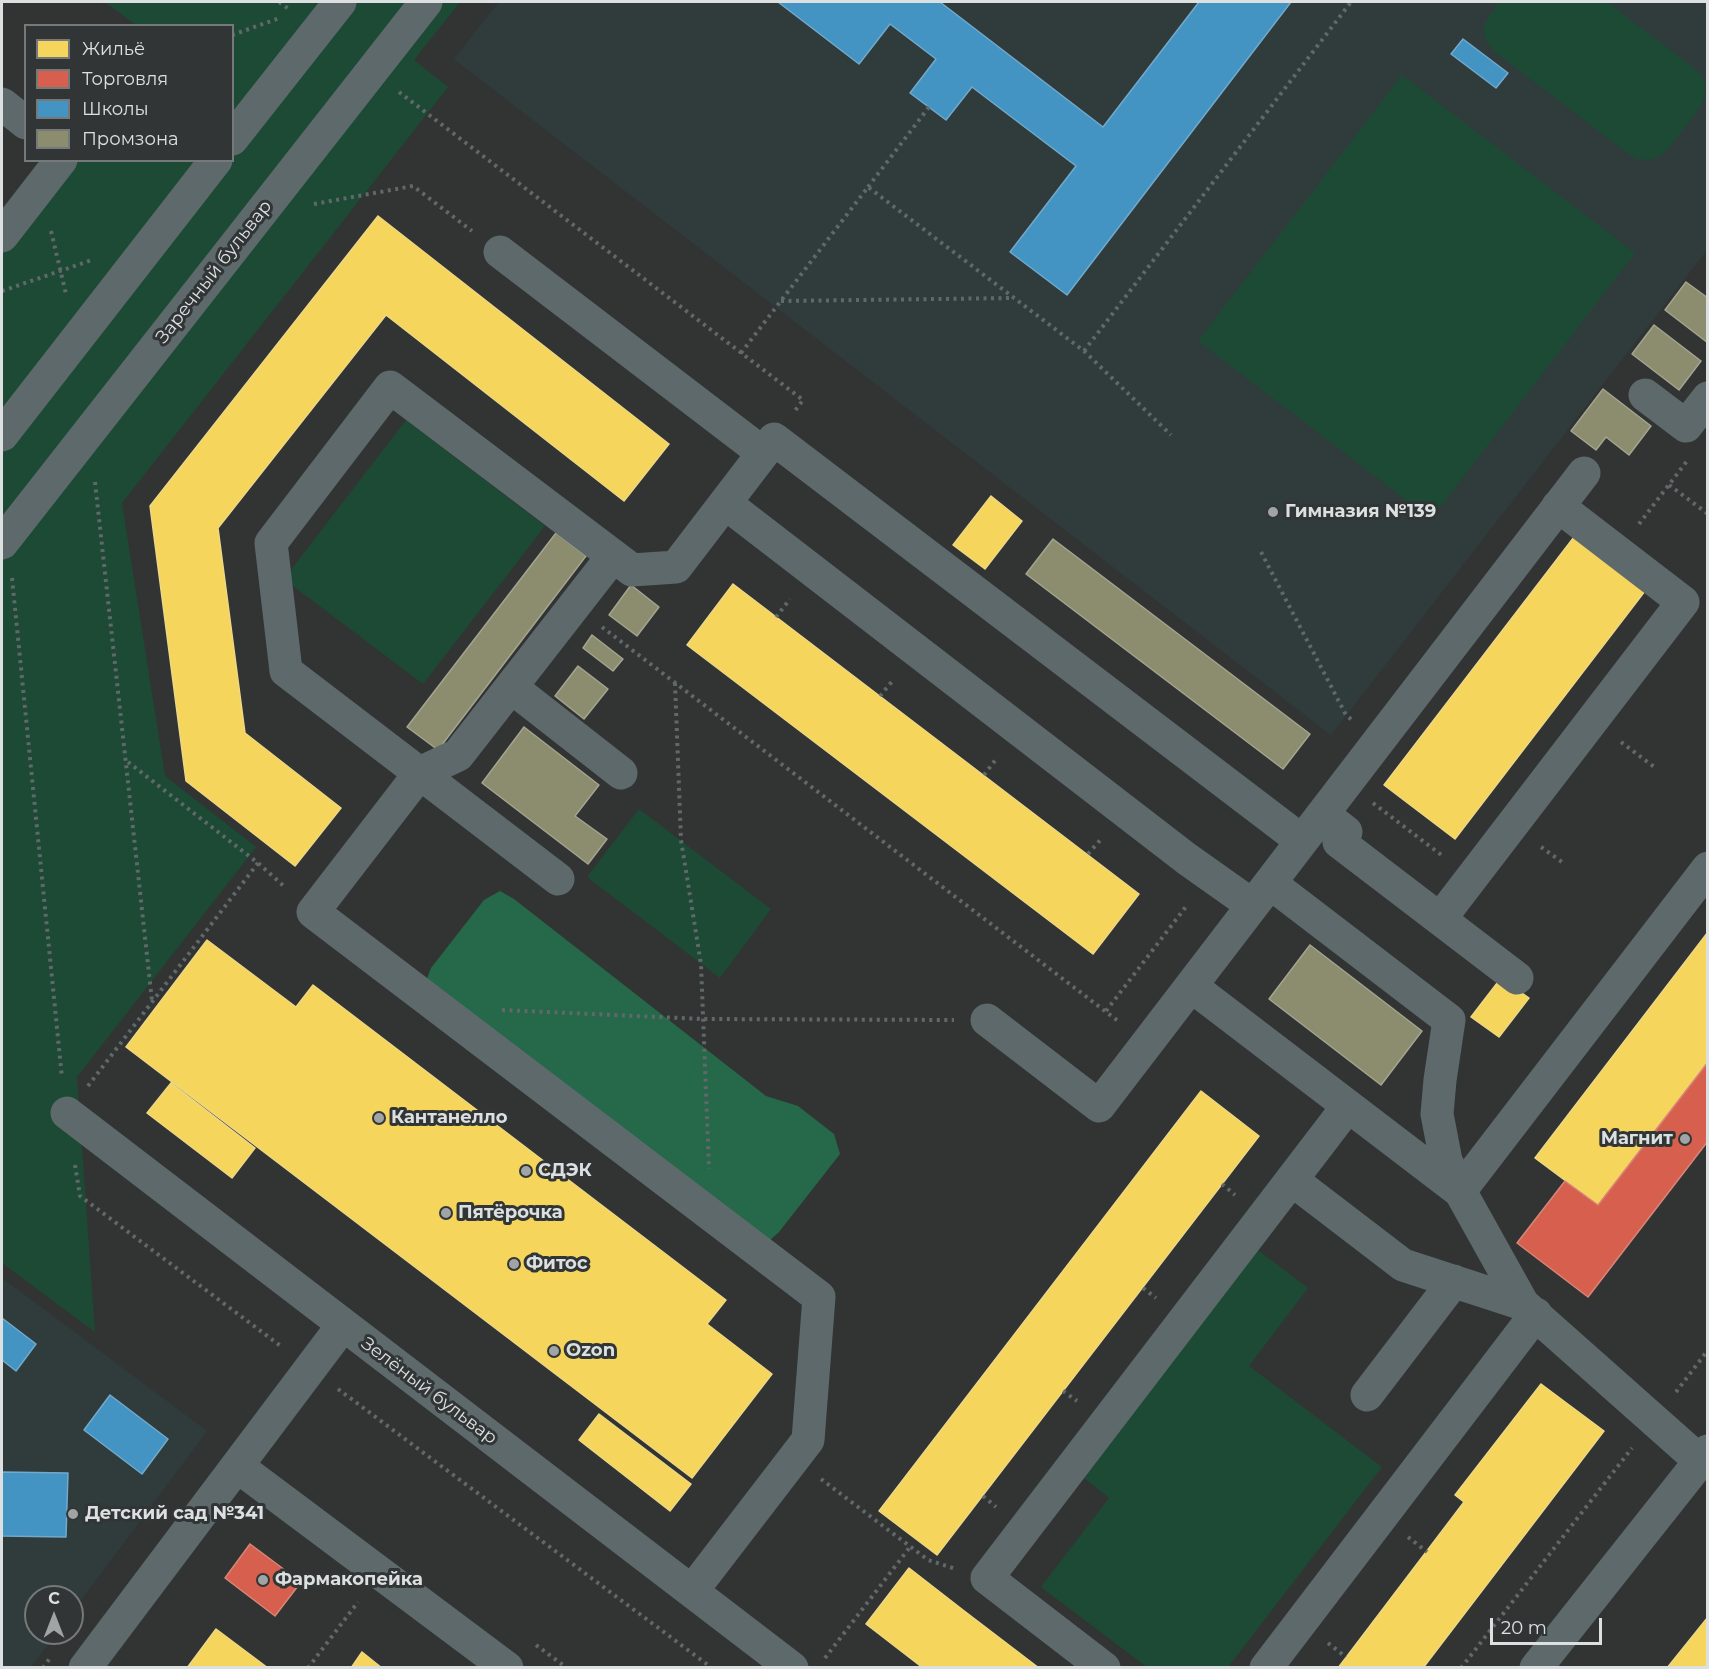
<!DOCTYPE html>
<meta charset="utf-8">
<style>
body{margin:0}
#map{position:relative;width:1709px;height:1669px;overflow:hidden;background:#323434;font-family:Montserrat,sans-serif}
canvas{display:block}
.frame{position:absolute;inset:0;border:3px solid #dde0e0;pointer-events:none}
.legend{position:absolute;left:24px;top:24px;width:210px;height:138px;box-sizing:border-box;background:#313535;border:2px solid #767979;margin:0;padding:8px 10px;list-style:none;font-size:18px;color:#dde0e0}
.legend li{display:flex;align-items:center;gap:12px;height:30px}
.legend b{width:30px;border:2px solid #767979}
.north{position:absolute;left:24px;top:1585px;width:60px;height:60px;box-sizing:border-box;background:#313535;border:2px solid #767979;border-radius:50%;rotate:0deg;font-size:16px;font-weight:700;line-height:24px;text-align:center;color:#dde0e0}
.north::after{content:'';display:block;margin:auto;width:21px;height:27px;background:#a1a4a4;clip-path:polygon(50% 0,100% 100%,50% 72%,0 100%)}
.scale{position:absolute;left:1490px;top:1618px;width:112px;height:27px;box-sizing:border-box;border:3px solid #dde0e0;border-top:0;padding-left:8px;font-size:18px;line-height:21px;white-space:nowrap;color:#dde0e0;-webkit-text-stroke:4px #313535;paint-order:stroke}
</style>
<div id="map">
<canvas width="1709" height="1669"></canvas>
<div class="frame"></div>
<ul class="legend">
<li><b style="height:16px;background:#f6d55c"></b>Жильё</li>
<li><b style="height:16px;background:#d6604d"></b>Торговля</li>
<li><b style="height:16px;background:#4393c3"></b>Школы</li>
<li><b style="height:16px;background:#8c8c6e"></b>Промзона</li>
</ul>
<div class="north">С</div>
<div class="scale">20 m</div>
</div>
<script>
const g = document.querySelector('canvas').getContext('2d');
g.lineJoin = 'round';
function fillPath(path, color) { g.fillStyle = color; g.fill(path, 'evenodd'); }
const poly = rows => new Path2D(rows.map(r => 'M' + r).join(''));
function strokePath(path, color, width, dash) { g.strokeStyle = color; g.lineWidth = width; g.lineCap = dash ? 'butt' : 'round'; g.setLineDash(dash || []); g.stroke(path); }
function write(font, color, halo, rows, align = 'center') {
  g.font = font + ' Montserrat,sans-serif'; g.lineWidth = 6; g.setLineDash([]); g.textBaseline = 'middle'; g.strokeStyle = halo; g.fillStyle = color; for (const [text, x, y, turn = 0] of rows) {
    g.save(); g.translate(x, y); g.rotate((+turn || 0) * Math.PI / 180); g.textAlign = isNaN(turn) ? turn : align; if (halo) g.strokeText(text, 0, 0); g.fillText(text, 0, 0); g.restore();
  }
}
fillPath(poly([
 [499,2,1707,2,1707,250,1331,735,454,59],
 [2,1278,207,1431,72,1612,72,1597,36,1597,36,1633,57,1633,31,1667,2,1667]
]), '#303c3c');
fillPath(poly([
 [105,2,460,2,414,60,448,87,122,503,165,776,256,847,77,1077,95,1332,2,1263,2,224,52,161,232,160,232,26,136,25],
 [1499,2,1607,2,1694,68,1702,76,1705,87,1704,97,1700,107,1668,149,1660,156,1649,160,1638,159,1629,154,1495,52,1488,44,1484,33,1485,23],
 [1402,75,1635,253,1431,519,1198,341],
 [406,420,545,526,423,684,284,579],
 [639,809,771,909,720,978,587,877],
 [1258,1250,1308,1288,1249,1366,1382,1467,1228,1667,1147,1667,1041,1587,1109,1498,1084,1478]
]), '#1c4a35');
fillPath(poly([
 [500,891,514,899,766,1096,798,1106,834,1134,840,1154,779,1232,767,1243,426,981,431,968,484,900]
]), '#25694a');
const homes = poly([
 [378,216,669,444,624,501,386,315,218,528,245,733,341,808,295,866,186,781,150,506,378,216],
 [991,496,1022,521,985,569,953,545,991,496],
 [1574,537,1645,591,1455,839,1384,785,1574,537],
 [733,584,1139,894,1093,954,687,645,733,584],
 [1708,932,1708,1062,1598,1205,1535,1158,1708,932],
 [207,940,296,1007,313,985,726,1300,707,1324,772,1374,692,1478,126,1047,207,940],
 [1501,978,1529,998,1499,1037,1471,1017,1501,978],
 [171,1083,255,1148,232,1178,147,1113,171,1083],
 [1201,1091,1259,1136,937,1555,879,1511,1201,1091],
 [1541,1384,1604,1431,1423,1668,1338,1668,1464,1502,1455,1495,1541,1384],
 [599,1414,691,1484,670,1511,579,1440,599,1414],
 [909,1568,963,1610,1039,1668,923,1668,866,1624,909,1568],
 [1708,1617,1708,1668,1667,1668,1708,1617],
 [216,1629,268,1668,187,1668,216,1629],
 [362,1652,382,1668,351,1668,362,1652]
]);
fillPath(homes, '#f6d55c');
strokePath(homes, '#eed884', 1.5);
const shops = poly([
 [1708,1062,1708,1141,1588,1297,1517,1243,1565,1181,1598,1205,1708,1062],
 [250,1544,301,1582,275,1616,225,1578,250,1544]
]);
fillPath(shops, '#d6604d');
strokePath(shops, '#d88679', 1.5);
const schools = poly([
 [778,2,940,2,1103,127,1199,2,1291,2,1067,295,1010,252,1076,166,972,87,946,120,910,93,936,59,890,24,859,64,778,2],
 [1463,39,1508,73,1496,88,1451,54,1463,39],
 [2,1318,36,1344,16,1371,2,1360,2,1318],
 [110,1395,168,1439,142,1474,84,1430,110,1395],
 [2,1472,68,1473,66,1537,2,1536,2,1472]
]);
fillPath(schools, '#4393c3');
strokePath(schools, '#71aacc', 1.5);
const industry = poly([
 [1686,282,1708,298,1708,343,1665,310,1686,282],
 [1654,325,1701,361,1679,390,1632,354,1654,325],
 [1603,389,1651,426,1629,455,1606,437,1596,450,1571,431,1603,389],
 [556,533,586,556,438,750,407,727,556,533],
 [1053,539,1310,734,1283,769,1026,574,1053,539],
 [631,585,659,607,637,636,609,615,631,585],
 [592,635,623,659,613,671,583,648,592,635],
 [578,666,608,689,584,719,555,696,578,666],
 [524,727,599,785,575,816,607,839,588,864,482,783,524,727],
 [1310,945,1422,1031,1381,1085,1269,999,1310,945]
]);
fillPath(industry, '#8c8c6e');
strokePath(industry, '#a4a590', 1.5);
strokePath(poly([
 [279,2,290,10],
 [232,35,280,18],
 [399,92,803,400,794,412],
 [868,187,929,107],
 [314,204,413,186,472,231],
 [51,231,66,294],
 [2,291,92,260],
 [781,301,1014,298],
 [1084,351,1351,2],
 [741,353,868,187,1084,351,1171,435],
 [95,482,152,1001],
 [1669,485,1708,514],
 [1639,524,1687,461],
 [1261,552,1346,715,1352,720],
 [12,578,62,1078],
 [776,617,790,599],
 [602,627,1118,1021],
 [675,683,681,840,701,964,709,1169],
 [880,696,894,679],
 [1621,742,1657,769],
 [128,762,258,863,286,888],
 [984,775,997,758],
 [1373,803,1444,857],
 [1541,847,1562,862],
 [1088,854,1102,838],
 [502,1010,703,1019,954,1020],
 [1106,1011,1188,904],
 [88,1086,258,863],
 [75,1165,80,1196,282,1347],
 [1222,1184,1235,1195],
 [1143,1288,1156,1298],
 [338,1389,712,1668],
 [1063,1391,1077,1401],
 [1676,1392,1708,1350],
 [821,1479,928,1560,953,1568],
 [983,1496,996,1507],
 [1408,1537,1427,1552],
 [1328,1643,1346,1657],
 [536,1645,567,1668],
 [825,1658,910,1547],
 [43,1668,50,1658],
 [308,1668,358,1602],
 [1461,1668,1632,1448]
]), '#61686a', 4, [3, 4.5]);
strokePath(poly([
 [2,104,26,123],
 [232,139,340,2],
 [2,236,61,160],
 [500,252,763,453],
 [1645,395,1686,426,1708,398],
 [2,435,216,160],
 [725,503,1187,859,1252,905],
 [2,543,426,2],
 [613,556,458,755,420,773,313,912,819,1297,808,1440,692,1591],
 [511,687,621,773],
 [1323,814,1346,832,1339,842,1517,978],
 [1302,841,1584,473],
 [558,879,286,671,271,543,390,387,632,570,676,567,774,439,1302,841,1099,1106,987,1020],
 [1270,883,1449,1020,1440,1080,1437,1114,1446,1161,1460,1191,1523,1304],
 [1440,919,1683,602,1558,506],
 [1191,986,1458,1190],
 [67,1113,792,1668],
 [1292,1180,1403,1265,1523,1304,1700,1461],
 [1460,1191,1708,868],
 [1367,1395,1454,1281],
 [237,1466,507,1668],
 [85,1668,343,1325],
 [1104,1668,987,1578,1348,1106],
 [1266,1668,1536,1314],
 [1536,1668,1708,1451]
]), '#5e696c', 33);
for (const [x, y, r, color] of [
 [1273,512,6,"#a1a4a4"],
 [379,1118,6,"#a1a4a4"],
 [1685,1139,6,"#a1a4a4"],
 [526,1171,6,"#a1a4a4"],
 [446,1213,6,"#a1a4a4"],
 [514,1264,6,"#a1a4a4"],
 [554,1351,6,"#a1a4a4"],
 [73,1514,6,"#a1a4a4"],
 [263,1580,6,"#a1a4a4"]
]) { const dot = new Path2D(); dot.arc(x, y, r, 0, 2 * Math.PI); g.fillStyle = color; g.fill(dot); strokePath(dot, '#313535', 2); }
write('18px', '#dde0e0', '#313535', [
 ["Заречный бульвар",214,272,-52],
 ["Зелёный бульвар",429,1391,37]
]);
write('bold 18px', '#dde0e0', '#313535', [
 ["Гимназия №139",1285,512],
 ["Кантанелло",391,1118],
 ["Магнит",1673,1139,"right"],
 ["СДЭК",538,1171],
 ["Пятёрочка",458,1213],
 ["Фитос",526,1264],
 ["Ozon",566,1351],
 ["Детский сад №341",85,1514],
 ["Фармакопейка",275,1580]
], 'left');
</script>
